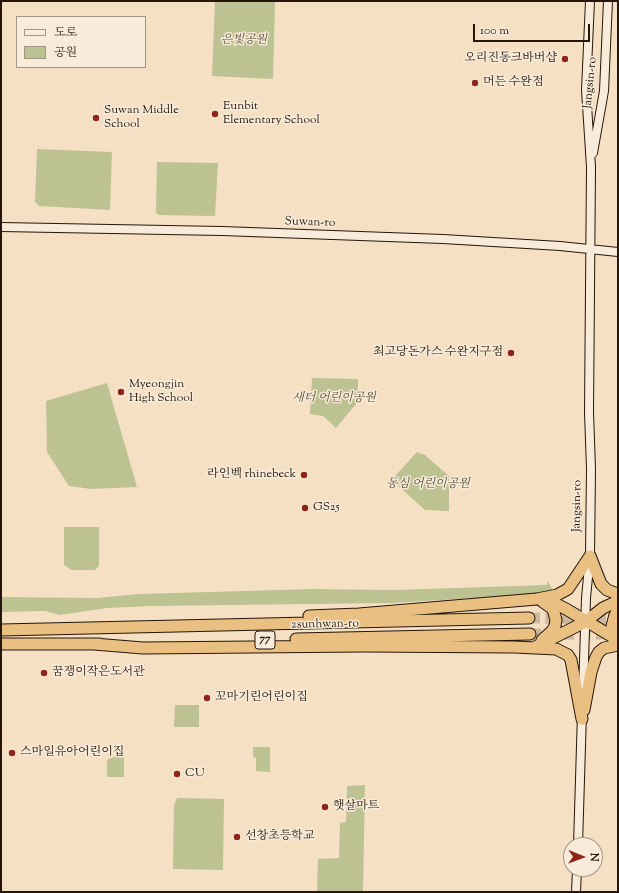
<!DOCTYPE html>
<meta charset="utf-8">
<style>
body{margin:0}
#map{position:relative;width:619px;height:893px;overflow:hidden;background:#f5e0c4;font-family:"Sorts Mill Goudy","Noto Serif KR",serif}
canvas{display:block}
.frame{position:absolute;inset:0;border:2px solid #251609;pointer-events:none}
.legend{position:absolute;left:16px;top:16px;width:130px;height:52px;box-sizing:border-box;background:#f8ebd9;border:1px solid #a49686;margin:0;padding:5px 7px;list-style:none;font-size:12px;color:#251609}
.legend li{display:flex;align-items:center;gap:8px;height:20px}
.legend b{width:20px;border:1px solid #a49686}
.north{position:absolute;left:563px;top:837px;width:40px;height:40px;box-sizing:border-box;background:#f8ebd9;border:1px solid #a49686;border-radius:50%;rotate:91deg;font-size:11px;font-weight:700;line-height:16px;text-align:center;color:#251609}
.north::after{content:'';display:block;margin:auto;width:14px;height:18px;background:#8f2418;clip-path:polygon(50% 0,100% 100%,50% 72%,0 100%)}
.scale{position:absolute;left:473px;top:24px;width:117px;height:18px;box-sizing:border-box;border:2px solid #251609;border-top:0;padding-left:5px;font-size:12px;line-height:14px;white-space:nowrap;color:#251609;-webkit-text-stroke:3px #f8ebd9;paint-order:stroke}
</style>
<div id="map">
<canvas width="619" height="893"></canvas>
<div class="frame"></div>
<ul class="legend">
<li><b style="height:5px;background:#f8ebd9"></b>도로</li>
<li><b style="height:11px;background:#bdc293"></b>공원</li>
</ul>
<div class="north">N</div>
<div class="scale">100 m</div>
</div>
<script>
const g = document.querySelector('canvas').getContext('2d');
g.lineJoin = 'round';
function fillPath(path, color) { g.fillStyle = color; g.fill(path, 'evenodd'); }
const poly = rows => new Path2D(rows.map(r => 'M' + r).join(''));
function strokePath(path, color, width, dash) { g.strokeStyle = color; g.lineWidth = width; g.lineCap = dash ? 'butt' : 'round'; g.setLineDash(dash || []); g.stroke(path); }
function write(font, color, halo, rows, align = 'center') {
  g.font = font + ' "Sorts Mill Goudy","Noto Serif KR",serif'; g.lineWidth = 3; g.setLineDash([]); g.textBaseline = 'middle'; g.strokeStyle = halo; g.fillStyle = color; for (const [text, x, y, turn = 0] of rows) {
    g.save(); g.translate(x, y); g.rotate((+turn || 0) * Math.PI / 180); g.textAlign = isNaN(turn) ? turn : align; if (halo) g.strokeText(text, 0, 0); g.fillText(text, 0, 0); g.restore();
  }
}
fillPath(poly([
 [215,1,275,1,273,79,212,76],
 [37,149,112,152,110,210,39,206,35,202],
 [157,162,218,163,215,216,158,215,156,212],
 [312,378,358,379,358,392,361,398,336,428,323,416,310,414],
 [107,383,137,487,91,489,69,486,47,452,46,401],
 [417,452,425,455,449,476,449,511,425,510,395,483,395,476],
 [64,527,99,527,99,566,95,570,71,570,64,565],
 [548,581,554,593,393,603,149,606,107,608,60,615,45,611,1,612,1,597,97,598,140,594,313,589,394,590,547,585],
 [175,705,199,705,199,727,174,727],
 [253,747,270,747,270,772,256,771,256,758,253,757],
 [124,752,124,777,107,777,107,760],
 [365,785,363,892,317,892,318,859,339,858,340,823,346,822,347,786],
 [177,798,224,799,223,870,173,869,174,805]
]), '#bdc293');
strokePath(poly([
 [529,618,618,619],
 [530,634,611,634]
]), '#cbb89f', 11, [11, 5.5]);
const secondary = poly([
 [593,153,604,91,608,1],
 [1,227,222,231,443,239,560,246,618,252],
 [583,692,586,598,590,556,591,469,589,412,591,167,586,90,590,1],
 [578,845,582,713],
 [576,892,577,869]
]);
const highway = poly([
 [590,556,601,584,607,590,618,594],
 [541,600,554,603,566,609,618,640],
 [618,610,615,615,612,626,618,635],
 [309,616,359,614,537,599,557,595,568,589,590,556],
 [1,630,529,618],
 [296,639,530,634],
 [542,640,552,631,555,626,556,620,553,609,543,602],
 [1,644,100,644],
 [94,644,143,648,363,646,514,647,556,649,568,655,571,660,582,719],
 [535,647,585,622,603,608,618,601],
 [584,710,591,672,596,657,599,652,604,648,618,645]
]);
strokePath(secondary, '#251609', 10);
strokePath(highway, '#251609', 13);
strokePath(secondary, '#f8ebd9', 8);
strokePath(highway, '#eac082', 11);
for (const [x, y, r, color] of [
 [565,59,4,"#8f2418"],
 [475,83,4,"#8f2418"],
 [215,114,4,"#8f2418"],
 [96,118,4,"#8f2418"],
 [511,353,4,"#8f2418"],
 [121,392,4,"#8f2418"],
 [304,475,4,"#8f2418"],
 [305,508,4,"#8f2418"],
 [44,673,4,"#8f2418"],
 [207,698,4,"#8f2418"],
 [12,753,4,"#8f2418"],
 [177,774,4,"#8f2418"],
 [325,807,4,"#8f2418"],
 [237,837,4,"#8f2418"]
]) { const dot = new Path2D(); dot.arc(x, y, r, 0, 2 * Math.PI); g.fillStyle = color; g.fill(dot); strokePath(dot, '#f8ebd9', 1.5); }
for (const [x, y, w] of [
 [265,640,20]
]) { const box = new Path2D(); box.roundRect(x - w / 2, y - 9, w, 18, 3); g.fillStyle = '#f8ebd9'; g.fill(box); strokePath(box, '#251609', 1); }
write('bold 11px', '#251609', null, [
 ["77",265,640]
]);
write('italic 12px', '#5a5239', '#f8ebd9', [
 ["은빛공원",244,41],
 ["새터 어린이공원",334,399],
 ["동심 어린이공원",428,485]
]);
write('12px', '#251609', '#f8ebd9', [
 ["오리진동크바버샵",557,59,"right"],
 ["머든 수완점",483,83],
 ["Eunbit",223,107],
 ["Elementary School",223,121],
 ["Suwan Middle",104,111],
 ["School",104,125],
 ["최고당돈가스 수완지구점",503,353,"right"],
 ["Myeongjin",129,385],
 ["High School",129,399],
 ["라인벡 rhinebeck",296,475,"right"],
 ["GS25",313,508],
 ["꿈쟁이작은도서관",52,673],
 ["꼬마기린어린이집",215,698],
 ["스마일유아어린이집",20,753],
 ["CU",185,774],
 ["햇살마트",333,807],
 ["선창초등학교",245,837]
], 'left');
write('12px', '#251609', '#f8ebd9', [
 ["Jangsin-ro",591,83,-84],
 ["Suwan-ro",310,223,2],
 ["Jangsin-ro",578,506,-89],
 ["2sunhwan-ro",325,625,-1]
]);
</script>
